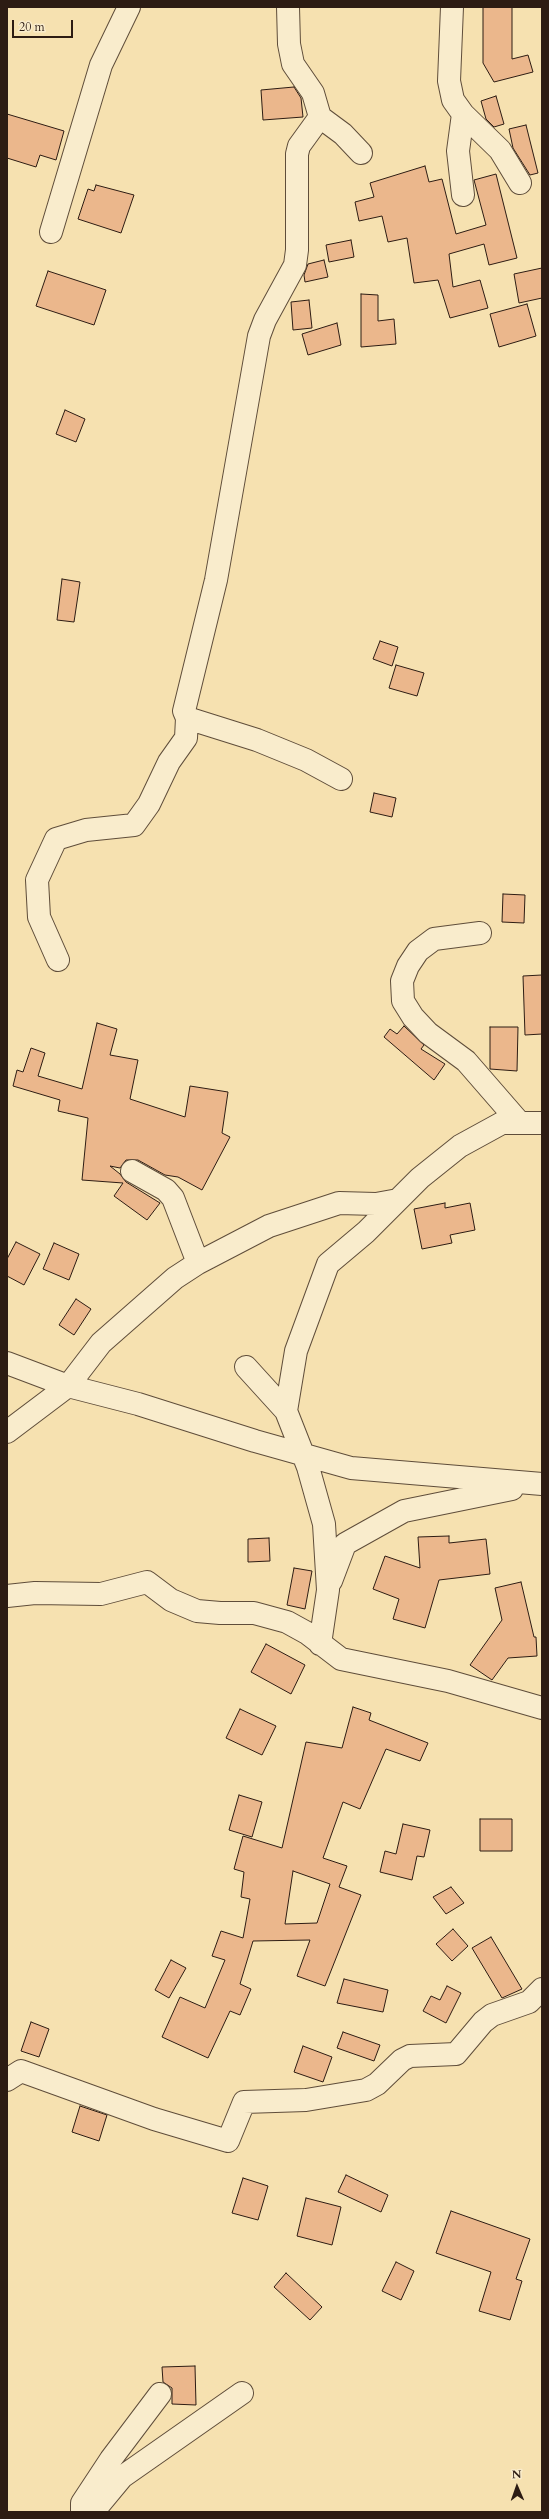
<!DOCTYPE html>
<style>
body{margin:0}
#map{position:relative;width:549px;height:2519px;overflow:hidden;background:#f6e1b0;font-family:Cardo,serif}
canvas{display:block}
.frame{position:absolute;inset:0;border:8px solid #2d1c13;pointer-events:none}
.north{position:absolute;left:497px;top:2467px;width:40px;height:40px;-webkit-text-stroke:3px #f9eccc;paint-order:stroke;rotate:358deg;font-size:11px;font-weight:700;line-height:16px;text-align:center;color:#2d1c13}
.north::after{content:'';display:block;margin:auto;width:14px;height:18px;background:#2d1c13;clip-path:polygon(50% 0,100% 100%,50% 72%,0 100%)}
.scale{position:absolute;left:12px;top:20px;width:61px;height:18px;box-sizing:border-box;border:2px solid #2d1c13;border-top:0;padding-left:5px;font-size:12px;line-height:14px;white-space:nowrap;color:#2d1c13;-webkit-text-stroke:3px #f9eccc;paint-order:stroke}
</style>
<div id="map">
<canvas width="549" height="2519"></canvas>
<div class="frame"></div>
<div class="north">N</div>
<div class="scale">20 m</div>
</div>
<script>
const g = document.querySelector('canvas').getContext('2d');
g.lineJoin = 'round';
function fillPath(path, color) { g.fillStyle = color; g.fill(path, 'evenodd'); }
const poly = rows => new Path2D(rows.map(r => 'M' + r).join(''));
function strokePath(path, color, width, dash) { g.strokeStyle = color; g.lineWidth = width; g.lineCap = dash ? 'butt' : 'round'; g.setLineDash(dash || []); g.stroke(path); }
const building = poly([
 [483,7,512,7,512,59,528,55,533,72,494,82,483,63,483,7],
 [294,87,301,98,303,117,263,120,261,90,294,87],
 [496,96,504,124,494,127,486,119,481,101,496,96],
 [7,114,64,131,56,160,40,155,36,167,7,158,7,114],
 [526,125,538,173,530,175,513,148,509,129,526,125],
 [425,166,429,182,442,179,456,234,486,225,474,180,496,174,517,258,489,265,484,244,449,254,453,287,480,280,488,308,450,318,438,280,414,283,407,238,388,242,382,216,359,221,355,202,374,197,370,183,425,166],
 [96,185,134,195,121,233,78,219,88,189,94,191,96,185],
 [351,240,354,257,329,262,326,245,351,240],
 [324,260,328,277,305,282,304,275,308,264,324,260],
 [542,268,542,298,519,303,514,274,542,268],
 [48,271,106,290,94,325,36,306,48,271],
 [361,294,378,295,378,321,394,319,396,344,361,347,361,294],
 [309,300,312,328,293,330,291,302,309,300],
 [527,304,536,336,499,347,490,314,527,304],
 [337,323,341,345,308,355,302,334,337,323],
 [65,410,85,419,76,442,56,434,65,410],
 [62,579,80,582,74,622,57,620,62,579],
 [380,641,398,647,392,666,373,659,380,641],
 [396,665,424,673,417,696,389,688,396,665],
 [374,793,396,798,392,817,370,812,374,793],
 [503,894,525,895,524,923,502,922,503,894],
 [542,975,542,1034,525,1035,523,976,542,975],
 [97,1023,117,1029,110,1055,138,1060,130,1099,185,1117,190,1086,228,1092,222,1133,230,1137,202,1190,178,1177,165,1175,138,1160,126,1160,120,1168,110,1166,120,1174,126,1182,160,1203,147,1220,114,1196,123,1183,82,1180,88,1118,58,1111,60,1100,13,1086,17,1070,23,1072,31,1048,45,1053,38,1076,82,1089,97,1023],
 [404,1026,424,1045,421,1049,445,1064,434,1080,384,1037,390,1029,397,1034,404,1026],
 [490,1027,518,1027,517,1071,490,1069,490,1027],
 [445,1203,445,1208,470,1203,475,1230,450,1235,452,1243,422,1249,414,1209,445,1203],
 [16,1242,40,1254,24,1285,7,1276,7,1259,16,1242],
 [54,1243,79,1254,69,1280,43,1269,54,1243],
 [76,1299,91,1309,74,1335,59,1325,76,1299],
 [449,1536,449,1543,486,1539,490,1574,439,1580,425,1628,393,1619,399,1599,373,1589,385,1556,420,1568,418,1537,449,1536],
 [269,1538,270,1561,248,1562,248,1539,269,1538],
 [294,1568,312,1571,305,1609,287,1605,294,1568],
 [521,1582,534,1637,536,1637,537,1656,508,1658,492,1680,470,1665,502,1620,495,1588,521,1582],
 [266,1644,305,1665,291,1694,251,1672,266,1644],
 [353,1707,371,1713,369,1720,428,1743,420,1761,386,1749,360,1809,343,1802,323,1858,347,1866,339,1887,361,1895,325,1986,297,1976,310,1940,253,1941,240,1984,251,1989,240,2015,230,2011,208,2058,162,2037,180,1997,205,2008,225,1960,212,1956,221,1931,243,1938,250,1899,241,1897,244,1872,234,1869,243,1836,282,1848,306,1742,342,1748,353,1707],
 [293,1871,330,1884,317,1923,285,1924,293,1871],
 [240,1709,276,1726,262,1755,226,1738,240,1709],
 [239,1795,262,1802,252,1837,229,1830,239,1795],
 [480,1819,512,1819,512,1851,480,1851,480,1819],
 [403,1824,430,1830,424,1857,417,1856,412,1880,380,1872,385,1851,396,1854,403,1824],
 [451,1887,464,1903,446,1914,433,1897,451,1887],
 [453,1929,468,1946,452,1961,436,1944,453,1929],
 [491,1937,522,1989,502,1998,472,1948,491,1937],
 [171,1960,186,1968,169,1998,155,1990,171,1960],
 [344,1979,388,1990,383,2012,337,2003,344,1979],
 [447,1986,461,1993,446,2023,423,2011,431,1996,440,2000,447,1986],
 [31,2022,49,2029,39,2057,21,2051,31,2022],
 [343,2032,380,2045,374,2061,337,2048,343,2032],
 [303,2046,332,2057,323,2082,294,2072,303,2046],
 [80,2106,107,2115,99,2141,72,2132,80,2106],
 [346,2175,388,2195,381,2212,338,2192,346,2175],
 [243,2178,268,2186,258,2220,232,2213,243,2178],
 [306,2198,341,2207,332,2245,297,2236,306,2198],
 [451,2211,530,2239,516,2279,522,2281,510,2320,479,2311,491,2272,436,2253,451,2211],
 [396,2262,414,2271,401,2300,382,2291,396,2262],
 [286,2273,322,2307,310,2320,274,2287,286,2273],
 [195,2366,196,2405,172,2404,172,2388,163,2382,162,2367,195,2366]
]);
fillPath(building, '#ebb78c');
strokePath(building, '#2d1c13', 1);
const street = poly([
 [288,7,289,44,293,64,313,93,320,117,343,134,361,153],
 [452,7,449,81,453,100,463,114,458,151,463,195],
 [463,114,500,150,520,183],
 [320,117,299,146,297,154,297,250,295,265,265,320,259,336,216,580,184,711,187,718,257,740,306,760,341,779],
 [51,232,101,65,129,7],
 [480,933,434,939,418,951,408,966,402,981,403,1001,413,1017,428,1033,466,1061,519,1122],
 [58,960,39,917,37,880,56,839,86,830,134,825,149,804,169,762,186,738,187,718],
 [132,1171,166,1190,173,1198,198,1263],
 [7,1363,68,1386,138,1404,255,1441,351,1468,542,1484],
 [246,1367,286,1411,308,1467,324,1524,328,1590,320,1644],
 [286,1411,296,1351,328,1264,366,1232,398,1200],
 [7,1432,68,1386,101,1343,175,1278,198,1263,269,1226,339,1203,376,1204,398,1200,420,1178,460,1146,502,1123,542,1123],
 [331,1581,345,1544,404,1511,512,1489],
 [7,1596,35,1593,101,1594,147,1582,171,1600,197,1611,220,1613,254,1613,287,1622,307,1633,341,1659,448,1681,542,1708],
 [7,2080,21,2071,154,2119,228,2141,244,2102,306,2100,366,2090,377,2084,402,2060,410,2056,456,2054,483,2022,492,2015,529,2002,542,1989],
 [82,2512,82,2503,111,2459,160,2394],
 [93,2512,122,2477,242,2393]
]);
strokePath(street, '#5f4d3a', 24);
strokePath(street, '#f9eccc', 22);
</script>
